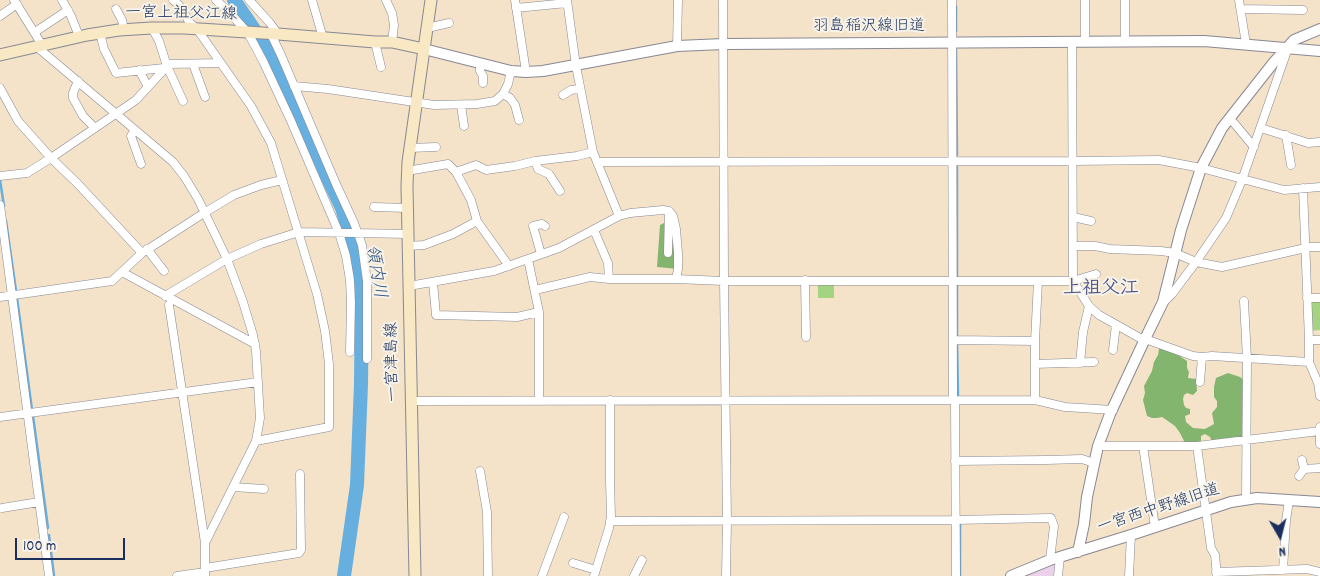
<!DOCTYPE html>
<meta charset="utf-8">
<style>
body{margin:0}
#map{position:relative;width:1320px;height:576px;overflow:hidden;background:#f4e2c9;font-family:Dekko,sans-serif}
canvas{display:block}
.north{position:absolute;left:1255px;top:511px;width:50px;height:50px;-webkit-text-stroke:4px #f7f3e8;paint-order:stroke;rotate:172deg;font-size:14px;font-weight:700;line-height:20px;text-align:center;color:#1b2f5e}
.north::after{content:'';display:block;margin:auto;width:18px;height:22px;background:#1b2f5e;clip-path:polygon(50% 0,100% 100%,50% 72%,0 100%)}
.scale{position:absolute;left:15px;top:538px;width:110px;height:22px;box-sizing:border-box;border:2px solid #1b2f5e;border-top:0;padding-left:6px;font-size:15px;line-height:18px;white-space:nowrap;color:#1b2f5e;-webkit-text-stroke:4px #f7f3e8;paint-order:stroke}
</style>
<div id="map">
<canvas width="1320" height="576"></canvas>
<div class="north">N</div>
<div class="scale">100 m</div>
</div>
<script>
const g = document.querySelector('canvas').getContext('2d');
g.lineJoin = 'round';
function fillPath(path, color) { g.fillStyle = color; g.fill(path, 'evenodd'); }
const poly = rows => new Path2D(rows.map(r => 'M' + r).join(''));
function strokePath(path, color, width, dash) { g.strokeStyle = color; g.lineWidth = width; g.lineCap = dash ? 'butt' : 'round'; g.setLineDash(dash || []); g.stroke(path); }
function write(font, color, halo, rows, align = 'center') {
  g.font = font + ' Dekko,"Klee One",sans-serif'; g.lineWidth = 4; g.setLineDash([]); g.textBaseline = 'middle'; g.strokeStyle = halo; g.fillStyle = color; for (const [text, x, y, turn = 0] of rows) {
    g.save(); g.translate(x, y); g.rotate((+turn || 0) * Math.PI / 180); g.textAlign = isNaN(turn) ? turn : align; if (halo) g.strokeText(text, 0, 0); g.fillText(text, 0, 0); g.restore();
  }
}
fillPath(poly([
 [1052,564,1056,568,1053,576,1028,576]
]), '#ecd1eb');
fillPath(poly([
 [818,285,834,285,834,298,818,298],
 [1309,298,1320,299,1320,330,1311,331]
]), '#a4d381');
fillPath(poly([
 [668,221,676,229,678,269,657,267,660,225],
 [1166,348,1178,352,1181,357,1187,361,1187,368,1189,372,1188,378,1196,379,1197,391,1193,395,1187,393,1184,395,1183,399,1184,405,1186,408,1190,409,1190,414,1185,416,1186,422,1193,428,1205,429,1214,424,1212,413,1217,407,1217,401,1214,397,1214,387,1216,378,1228,373,1240,377,1244,380,1245,433,1241,440,1213,444,1210,437,1205,434,1201,436,1201,441,1199,444,1186,445,1180,433,1175,426,1165,419,1162,417,1157,418,1152,418,1147,416,1143,400,1145,393,1144,386,1152,371,1154,362,1158,355,1159,349]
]), '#83b56f');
strokePath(poly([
 [956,7,956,31],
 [956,50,957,155],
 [957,165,957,276],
 [0,180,4,206],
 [6,221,16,291],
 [957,282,957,338],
 [17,298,32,410],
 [957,341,958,395],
 [33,416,48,528],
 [960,525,960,576],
 [49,535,54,576]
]), '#66afde', 2.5);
strokePath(poly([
 [234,0,264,44,342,208,353,246,362,291,361,384,357,485,344,576]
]), '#66afde', 14);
const minor = poly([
 [14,0,42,45],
 [62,0,71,16,79,36],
 [173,0,179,5,190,23,197,29,211,49,251,106,271,143,317,294,325,331,329,364,329,427,256,441],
 [216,0,229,12,248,33,263,61,291,121,339,233,346,256,350,280,351,303,350,352],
 [249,0,270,23,278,34],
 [312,0,323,38],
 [386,0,392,13,394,25,392,42],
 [515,0,526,72],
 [567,0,576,66,593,152,619,216],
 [723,0,724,281,727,521,726,576],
 [952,0,953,399,955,402,956,576],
 [1085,0,1085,42],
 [1125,0,1125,42],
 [1239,0,1246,44],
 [516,8,567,3],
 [116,9,122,20,124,30],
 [1241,9,1303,10],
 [0,16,17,4],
 [152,28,159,41,167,66,183,101],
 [427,28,449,23],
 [35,32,68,10],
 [100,33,104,49,116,73,164,68],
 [271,34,281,55,336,184,354,223,362,245,367,281,367,359],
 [375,42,381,67],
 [1072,42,1073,281,1089,306,1099,315,1140,338,1148,340,1193,356,1202,357,1212,356,1309,362],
 [677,46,678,0],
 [37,47,173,162,184,176,198,199,227,259,243,302,253,335,256,351,260,418,256,441,205,543,205,576],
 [193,64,205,97],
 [480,64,480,71,483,76,483,83],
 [139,70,148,87],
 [78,81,73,93,73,98,83,116,95,128],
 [294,86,328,89,434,105,477,104,495,101,503,94,508,84,511,71],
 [0,88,18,121,51,158,78,184,142,253],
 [503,94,510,98,515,105,519,120],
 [563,95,571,90,580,89],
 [461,105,464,126],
 [1229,119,1234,123,1254,147],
 [1261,128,1308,143,1320,142],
 [135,130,131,136,141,164],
 [1286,135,1291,165],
 [410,148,436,147],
 [535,161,538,169,549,174,560,191],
 [597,162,1073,161,1159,160,1201,168,1284,190,1320,187],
 [407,171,448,164,456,172,471,200,477,221,509,266],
 [456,172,476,165,486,170,515,166,535,161,577,156,593,152],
 [0,176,27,173,51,158,136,100,169,64,220,63],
 [1303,188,1309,340,1309,362,1318,383,1320,396],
 [0,205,49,576],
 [374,207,407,208],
 [1073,217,1091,221],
 [594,230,608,263,609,279],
 [408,246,424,245,453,234,477,221],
 [1073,246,1095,246,1110,249,1161,251,1175,253,1196,262,1222,267,1310,247,1320,247],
 [147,249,164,271],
 [668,253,669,211],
 [541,254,533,226,542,224,545,226],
 [528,259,539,312,539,400],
 [122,272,255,344],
 [805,280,806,337],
 [433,282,436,315,517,317,539,312],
 [409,286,494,271,559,248,619,216,630,213,663,210,669,211,673,216,676,229,678,253,678,269,676,279],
 [535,290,590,277,609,279,676,279,724,281,1073,281,1096,274],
 [165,296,227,259,261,244,299,232,408,234],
 [0,297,112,281,142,253,204,213,234,195,261,185,282,180],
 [1307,298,1320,298],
 [1244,301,1247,359,1246,499],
 [1164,302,1172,294,1196,262,1226,218,1242,180,1288,48],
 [169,305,205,543],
 [954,340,1035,341],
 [1309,340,1320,340],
 [1113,350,1116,325],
 [1080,363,1083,332,1089,306],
 [1035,364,1094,362],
 [1200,382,1202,357],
 [1035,400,1035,341,1038,281],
 [411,401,1035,400,1065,407,1113,410],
 [0,417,258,382],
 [1320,427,1320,444],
 [1098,446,1197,446,1320,431],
 [1143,446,1155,527],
 [1197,446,1211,548,1215,555,1217,576],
 [955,461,1046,460,1082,459,1094,463],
 [1304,469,1320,468],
 [480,471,487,512,488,576],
 [1299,476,1304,469,1302,460],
 [233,487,264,489],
 [2,508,39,502],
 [610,521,955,520,1051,518,1054,526,1050,560],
 [573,563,596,570],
 [205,568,299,553,301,550,300,474],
 [1283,570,1286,521,1289,500],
 [1216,572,1307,569,1320,572],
 [177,576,205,572],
 [542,576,564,517],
 [594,576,609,528,611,517,610,481,610,400],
 [634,576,642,560],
 [1058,576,1060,557],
 [1129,576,1131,535]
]);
const tertiary = poly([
 [424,49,511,71,526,72,543,71,677,46,724,44,1204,41,1320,51],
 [1078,552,1084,524,1087,497,1098,446,1110,414,1145,339,1163,302,1181,230,1201,168,1222,128,1274,62,1294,40,1320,29],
 [1011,576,1050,560,1131,535,1231,502,1257,498,1320,502]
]);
const secondary = poly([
 [0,55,87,35,119,30,152,28,184,28,278,34,375,42,392,42,424,49],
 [415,576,407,186,408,162,431,0]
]);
strokePath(minor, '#888894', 9);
strokePath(tertiary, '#888894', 12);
strokePath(secondary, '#888894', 13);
strokePath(minor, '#fff', 8);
strokePath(tertiary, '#fff', 10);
strokePath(secondary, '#f8e8c3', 11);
write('16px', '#1b2f5e', '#f7f3e8', [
 ["一宮上祖父江線",181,15,1],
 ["羽島稲沢線旧道",869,28],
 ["一宮津島線",394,362,-91],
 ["一宮西中野線旧道",1159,510,-18]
]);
write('italic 18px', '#325584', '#f7f3e8', [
 ["領内川",374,272,81]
]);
write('bold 19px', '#4e5689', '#f7f3e8', [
 ["上祖父江",1101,290]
]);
</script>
